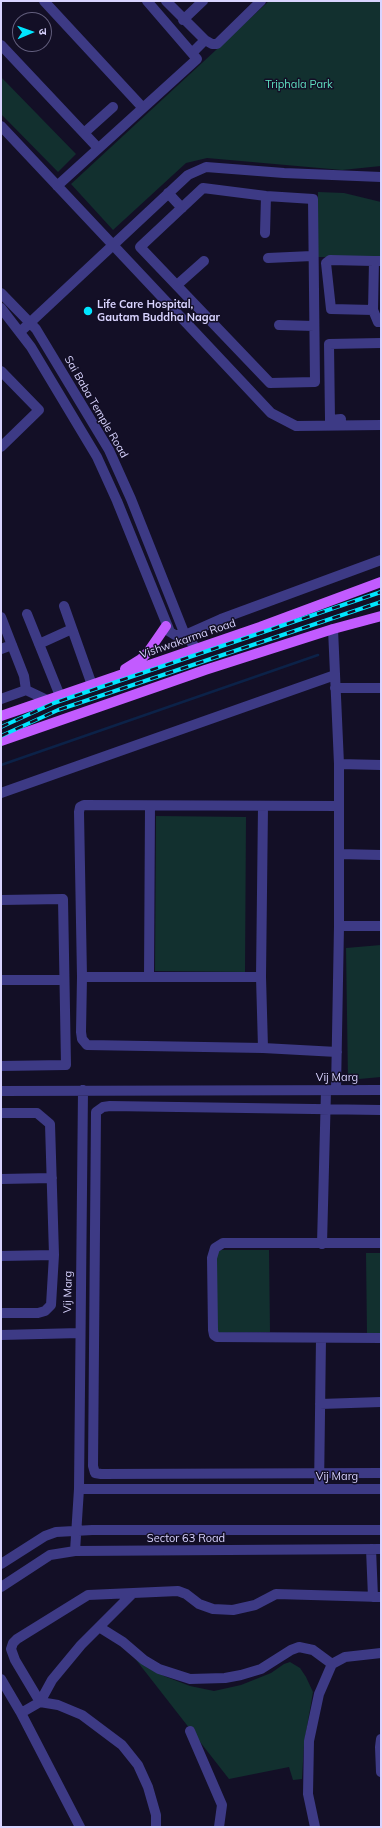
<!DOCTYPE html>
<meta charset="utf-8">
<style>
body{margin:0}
#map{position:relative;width:382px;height:1828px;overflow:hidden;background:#130f26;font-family:Mulish,"Noto Sans Devanagari",sans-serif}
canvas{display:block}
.frame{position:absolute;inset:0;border:2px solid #d9d4ff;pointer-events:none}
.north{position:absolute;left:12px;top:12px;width:40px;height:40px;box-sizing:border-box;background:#130f26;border:1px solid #625e7d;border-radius:50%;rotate:88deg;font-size:11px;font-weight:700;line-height:16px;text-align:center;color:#d9d4ff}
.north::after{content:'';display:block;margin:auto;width:14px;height:18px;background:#00e5ff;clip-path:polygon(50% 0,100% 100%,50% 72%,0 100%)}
</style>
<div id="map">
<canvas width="382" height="1828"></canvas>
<div class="frame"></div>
<div class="north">उ</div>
</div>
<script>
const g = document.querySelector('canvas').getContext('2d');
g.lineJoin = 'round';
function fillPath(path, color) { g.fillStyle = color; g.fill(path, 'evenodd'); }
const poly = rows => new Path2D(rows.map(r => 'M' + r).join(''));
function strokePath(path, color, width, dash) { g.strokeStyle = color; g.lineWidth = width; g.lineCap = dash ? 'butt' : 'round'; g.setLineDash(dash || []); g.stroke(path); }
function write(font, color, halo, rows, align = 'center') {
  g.font = font + ' Mulish,sans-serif'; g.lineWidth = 3; g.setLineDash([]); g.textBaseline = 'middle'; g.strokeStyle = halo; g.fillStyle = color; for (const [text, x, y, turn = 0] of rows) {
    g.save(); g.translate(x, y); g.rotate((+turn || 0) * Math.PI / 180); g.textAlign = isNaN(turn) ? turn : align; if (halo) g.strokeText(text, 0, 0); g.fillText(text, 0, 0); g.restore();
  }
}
fillPath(poly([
 [269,1,381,1,381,166,342,170,207,158,186,163,113,230,71,184],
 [1,77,76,154,58,172,1,114],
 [318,192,344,193,381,202,381,257,318,257],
 [156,816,246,817,245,972,155,971],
 [381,945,381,1077,348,1080,346,948],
 [216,1250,269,1250,270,1332,217,1333],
 [366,1253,381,1253,381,1335,367,1335],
 [133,1656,164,1676,190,1686,214,1691,241,1685,271,1673,284,1664,290,1662,300,1668,306,1677,313,1692,304,1744,302,1779,293,1780,289,1767,229,1779]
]), '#12302f');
strokePath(poly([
 [1,765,318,655]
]), '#0c2248', 2.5);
strokePath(poly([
 [44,1,143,108],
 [166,1,205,40],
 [183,20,203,1],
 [1,45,98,148],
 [192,53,205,40,212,44,217,44,261,1],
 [1,126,271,413,296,426,381,425],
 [84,133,113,107],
 [57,186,197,59,147,1],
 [203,188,266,196,313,199,315,382,270,383,140,247,203,188],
 [168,193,182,208],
 [265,233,266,196],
 [268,258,312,256],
 [381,261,374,261,373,310,378,322,381,322],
 [177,285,204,261],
 [1,293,36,329,109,450,131,499,185,635,196,648],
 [1,308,31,347,97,457,117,501,170,632,175,635,185,635,221,619,381,560],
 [373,310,331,309,326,263,330,260,374,261],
 [279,325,314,326],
 [20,332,188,175,206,167,284,173,381,177],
 [1,371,39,410,1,447],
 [341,419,330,420,329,344,381,343],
 [64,606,92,685],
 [27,614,60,696],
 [1,617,24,676,26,690],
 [333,629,339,764,339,926,336,1090],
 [39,644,72,629],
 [1,649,12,645],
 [335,688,381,688],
 [1,699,26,690,47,700],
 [339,764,381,765],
 [1,793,335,675],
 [339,854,381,855],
 [1,900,63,899,66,1065,1,1066],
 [339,926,381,926],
 [149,976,150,806],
 [82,977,261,977],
 [1,980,64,980],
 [263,1048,261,977,263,806],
 [337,1052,263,1048,87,1045,82,1039,81,1032,82,977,79,812,80,807,84,805,338,806],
 [1,1091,381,1090],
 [381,1110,110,1106,103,1107,96,1112,93,1466,95,1473,101,1474,381,1473],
 [1,1113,37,1113,50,1124,54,1255,51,1305,45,1311,38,1313,1,1313],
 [1,1179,52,1178],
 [381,1243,223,1243,215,1248,212,1258,213,1330,214,1335,217,1337,381,1338],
 [322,1244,326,1090],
 [1,1256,54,1255],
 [1,1335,80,1333],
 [320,1404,381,1402],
 [79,1489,381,1489],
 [319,1489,321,1338],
 [371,1549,373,1597],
 [75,1551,79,1489,83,1090],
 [1,1564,45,1536,56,1532,92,1530,381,1530],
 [1,1587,50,1555,75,1551,381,1549],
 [99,1627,123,1642,144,1660,159,1669,190,1679,225,1678,241,1675,261,1669,291,1650,299,1647,313,1650,332,1664],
 [1,1679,21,1713,80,1827],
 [40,1702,15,1660,11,1649,13,1643,17,1639,88,1595,178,1591,186,1594,199,1604,213,1609,233,1610,255,1605,276,1594,381,1597],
 [40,1702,58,1705,82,1715,122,1745,138,1765,148,1787,156,1815,156,1827],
 [21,1713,40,1702,52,1680,81,1645,132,1594],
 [190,1731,222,1805,219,1827],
 [381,1739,380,1747,381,1772],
 [315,1827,308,1794,309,1741,319,1694,332,1664,345,1657,381,1653]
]), '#3d3a85', 10);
strokePath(poly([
 [125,669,141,659,148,652,166,626],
 [1,716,260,627,381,582],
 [1,741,205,670,333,629,381,616]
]), '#c25bff', 10);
const rail = poly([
 [1,727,54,703,381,592],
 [1,736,58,710,381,602]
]);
strokePath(rail, '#00e5ff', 4);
strokePath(rail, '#130f26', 2.5, [8]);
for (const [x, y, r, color] of [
 [88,311,5,"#00e5ff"]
]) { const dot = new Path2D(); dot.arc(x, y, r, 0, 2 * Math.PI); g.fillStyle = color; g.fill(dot); strokePath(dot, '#130f26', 1.5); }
write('11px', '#5fe0c0', '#130f26', [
 ["Triphala Park",299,85]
]);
write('bold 11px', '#d9d4ff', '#130f26', [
 ["Life Care Hospital,",97,305],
 ["Gautam Buddha Nagar",97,318]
], 'left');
write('11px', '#d9d4ff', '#130f26', [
 ["Sai Baba Temple Road",96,407,60],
 ["Vishwakarma Road",188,639,-19],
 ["Vij Marg",337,1078],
 ["Vij Marg",68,1292,-89],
 ["Vij Marg",337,1477],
 ["Sector 63 Road",186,1539]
]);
</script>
